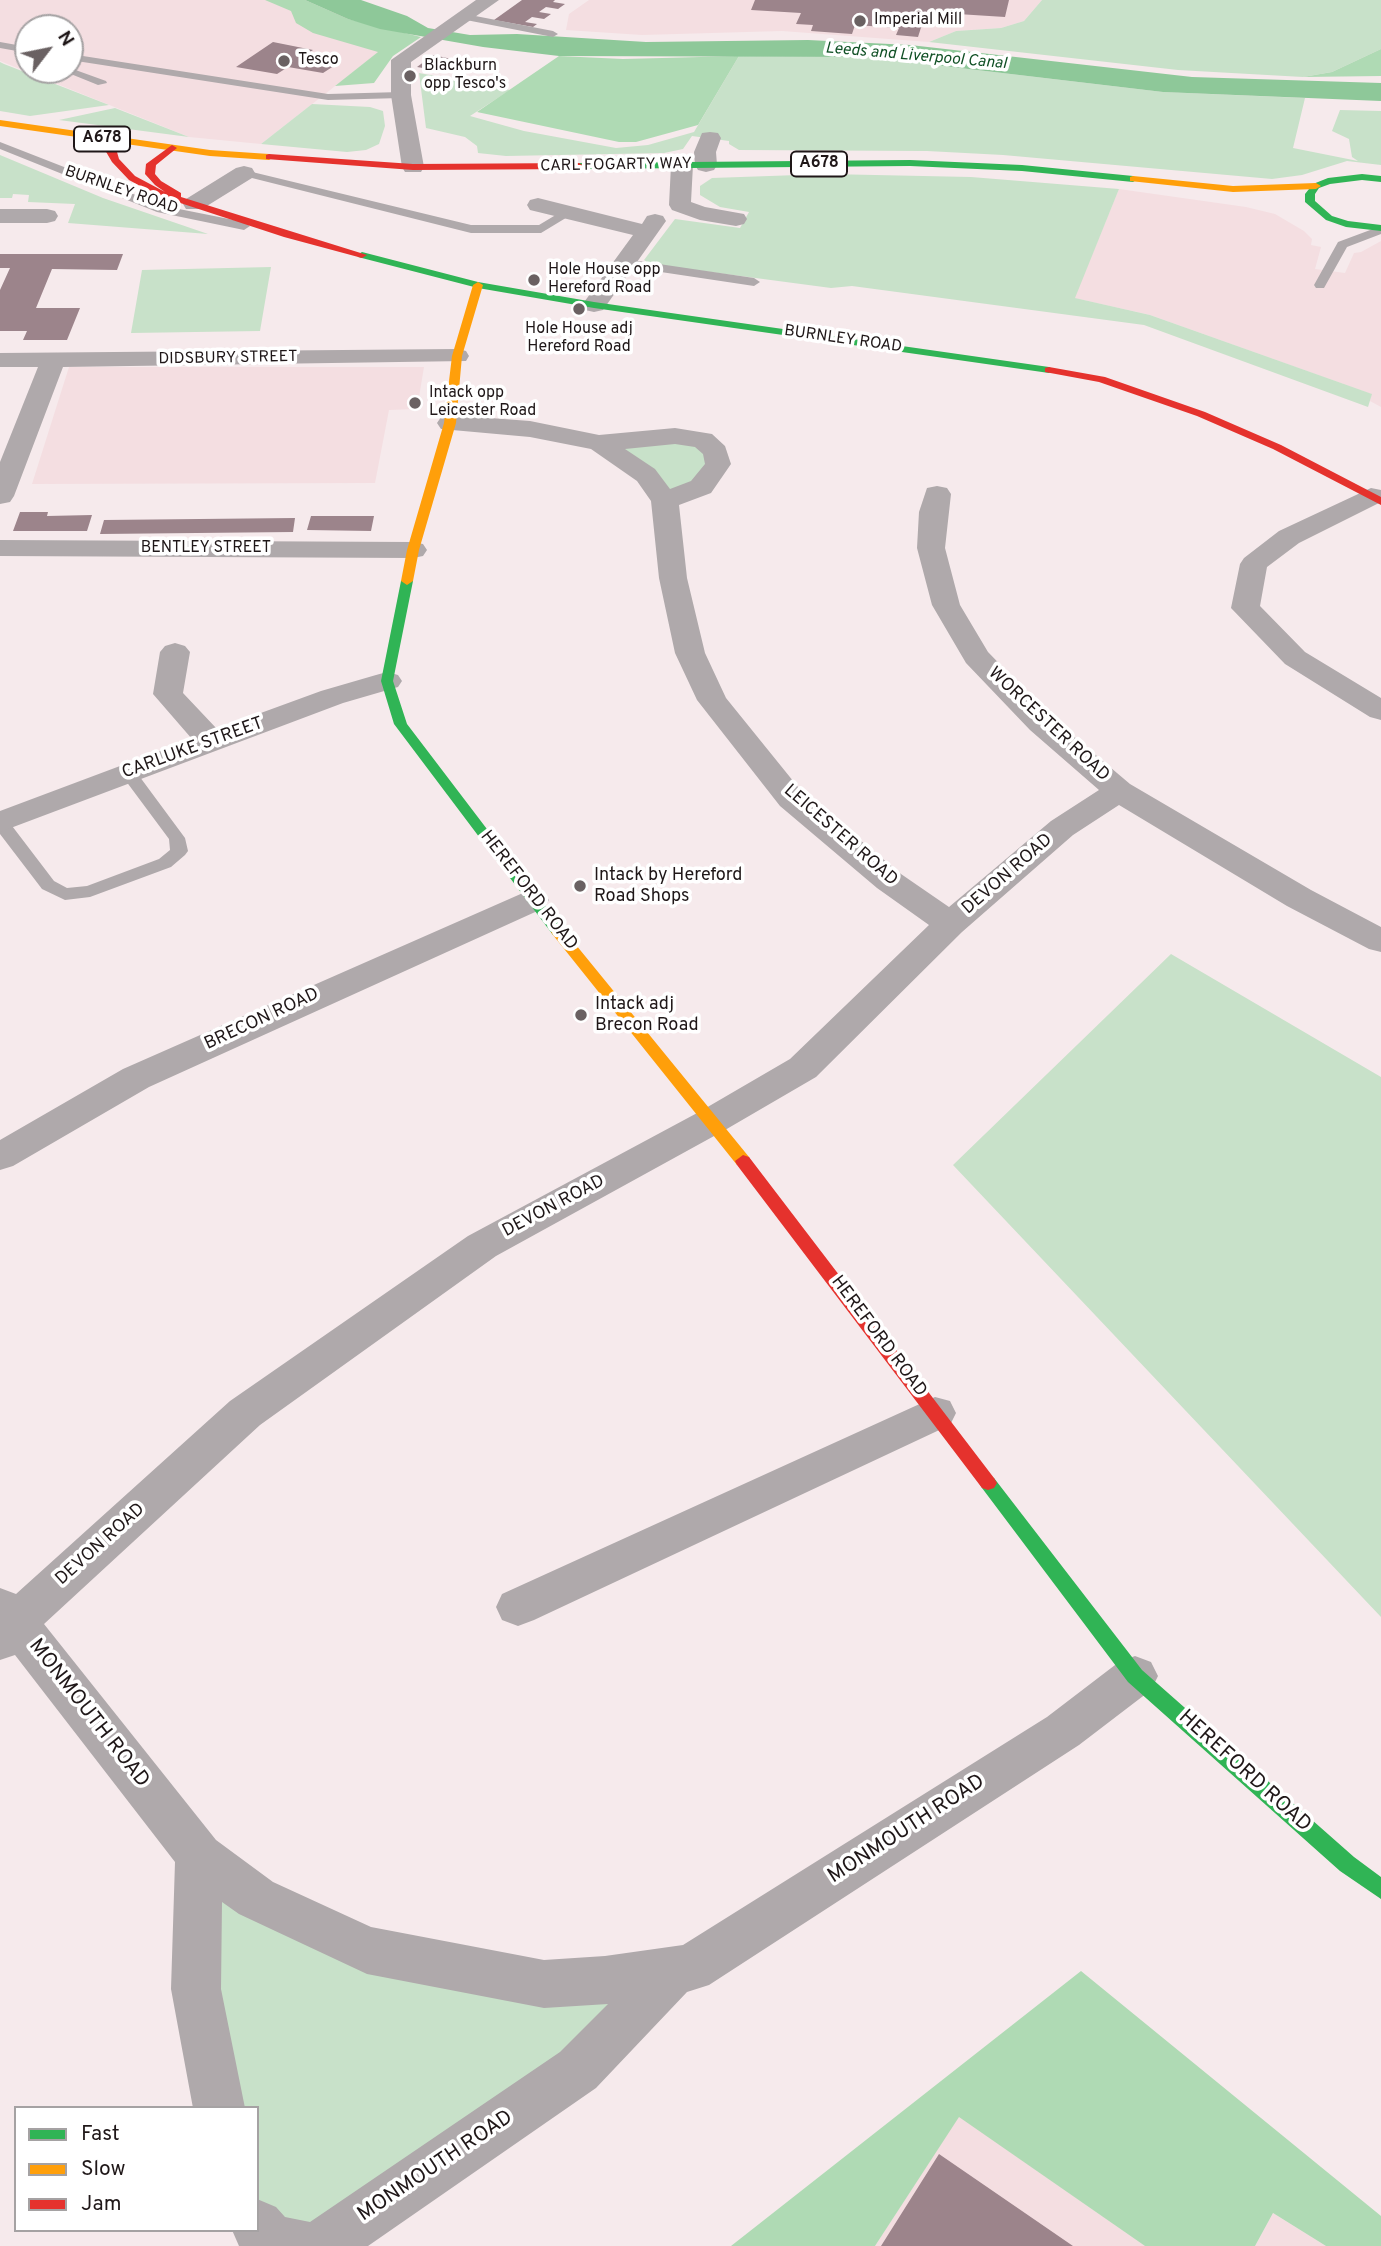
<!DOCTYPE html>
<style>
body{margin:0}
#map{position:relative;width:1381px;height:2246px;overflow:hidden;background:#f6eaec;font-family:Overpass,sans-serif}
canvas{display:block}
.legend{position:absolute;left:14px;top:2106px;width:245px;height:126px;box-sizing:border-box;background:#fff;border:2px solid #a5a2a3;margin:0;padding:9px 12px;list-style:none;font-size:21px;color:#1f1718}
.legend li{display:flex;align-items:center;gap:14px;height:35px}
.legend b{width:35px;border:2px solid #a5a2a3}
.north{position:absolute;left:14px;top:14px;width:70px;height:70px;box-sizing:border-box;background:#fff;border:2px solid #a5a2a3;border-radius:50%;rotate:58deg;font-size:19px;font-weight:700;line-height:28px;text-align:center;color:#1f1718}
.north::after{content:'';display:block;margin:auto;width:24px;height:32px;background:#6a6162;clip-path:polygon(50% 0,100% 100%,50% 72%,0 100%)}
</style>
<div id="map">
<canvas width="1381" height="2246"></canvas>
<ul class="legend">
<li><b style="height:9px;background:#30b455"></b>Fast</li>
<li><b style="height:9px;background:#ff9f0a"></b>Slow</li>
<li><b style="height:9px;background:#e5322d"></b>Jam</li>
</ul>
<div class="north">N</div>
</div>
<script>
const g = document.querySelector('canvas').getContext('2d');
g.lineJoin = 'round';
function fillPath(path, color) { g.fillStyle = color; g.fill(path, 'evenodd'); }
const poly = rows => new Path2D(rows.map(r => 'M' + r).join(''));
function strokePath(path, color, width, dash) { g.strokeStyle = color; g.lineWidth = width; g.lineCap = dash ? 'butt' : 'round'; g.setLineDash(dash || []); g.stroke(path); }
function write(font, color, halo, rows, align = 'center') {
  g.font = font + ' Overpass,sans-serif'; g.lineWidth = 7; g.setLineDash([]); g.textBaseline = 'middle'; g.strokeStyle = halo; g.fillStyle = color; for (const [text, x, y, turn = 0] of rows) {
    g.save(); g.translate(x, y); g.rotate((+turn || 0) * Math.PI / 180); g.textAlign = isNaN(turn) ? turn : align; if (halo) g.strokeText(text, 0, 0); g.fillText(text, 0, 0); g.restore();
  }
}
fillPath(poly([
 [0,0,305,0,324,9,403,33,261,144,189,137,0,61],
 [28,28,70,28,70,70,28,70],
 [589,0,1042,0,1024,21,1001,28,956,31,929,42,782,31,642,35,566,30,569,14],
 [1119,189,1246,207,1275,214,1304,231,1312,239,1311,245,1321,247,1315,269,1345,273,1354,253,1361,252,1381,241,1381,407,1370,401,1371,394,1150,315,1074,298],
 [69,367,424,367,417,409,389,410,375,483,32,484],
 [959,2116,1145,2246,875,2246],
 [1273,2213,1326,2246,1255,2246]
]), '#f4dee1');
fillPath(poly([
 [1042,0,1381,0,1381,49,1332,72,1303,77,1178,70,929,42,956,31,1001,28,1024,21],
 [739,56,867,57,1163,92,1305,98,1293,148,1358,161,1352,157,1349,139,1332,131,1340,110,1381,111,1381,165,1347,161,1302,175,1272,179,1003,155,927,151,739,150,729,144,729,141,692,136,683,149,664,153,506,156,478,153,477,146,465,137,426,128,419,73,510,90,470,116,524,131,616,148,648,145,694,132],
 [0,62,4,64,109,105,30,116,0,111],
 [312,104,370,107,383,111,385,126,379,144,366,150,347,152,261,144],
 [115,108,189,137,59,120],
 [0,155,103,198,208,234,68,223,75,204,28,202,29,195,13,194,12,198,0,198],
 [827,174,971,177,1119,189,1075,298,1150,315,1372,394,1368,407,1144,325,852,286,831,288,650,264,644,260,675,219,740,228,749,212,720,207,700,195,700,186,712,178],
 [271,267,260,331,131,333,142,270],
 [703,440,718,464,665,501,599,443],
 [1171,954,1381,1077,1381,1617,953,1165],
 [199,1857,367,1950,673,1972,321,2246,257,2226,257,2108,219,2108]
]), '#c8e1c9');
fillPath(poly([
 [265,0,305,0,348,19,421,37,393,56,374,83,335,86,378,52,313,33,296,23,291,11],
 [1381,49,1381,76,1303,77,1332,72],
 [559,56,623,59,739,56,698,125,636,142,619,142,477,112],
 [1081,1971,1381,2216,1381,2246,1326,2246,1273,2213,1255,2246,1145,2246,959,2117,875,2246,731,2246]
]), '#afdab4');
fillPath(poly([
 [305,0,361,0,407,16,428,28,470,35,517,34,646,42,808,40,910,45,1192,77,1381,83,1381,101,1163,92,867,57,559,56,483,47,380,29,348,19]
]), '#8ec899');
fillPath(poly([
 [522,0,555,0,553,2,565,4,558,9,546,7,539,12,551,14,544,19,532,17,525,22,537,24,533,27,494,20],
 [755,0,1009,0,1005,17,926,12,918,37,896,35,899,28,855,25,852,34,811,31,813,25,796,24,801,13,751,10],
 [273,42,313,50,305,55,340,62,323,73,288,67,277,74,236,67],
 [433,55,461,61,457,63,465,65,457,71,450,69,446,72,417,67],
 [0,254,123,254,117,270,52,269,36,308,80,308,67,340,23,340,27,331,0,331,0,290,10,268,0,268],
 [20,512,48,512,47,516,92,515,87,531,13,531],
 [311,516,374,516,371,531,307,530],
 [295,518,293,532,100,534,104,520],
 [939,2154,1073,2246,881,2246]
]), '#9c848b');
fillPath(poly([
 [465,14,553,31,558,34,553,37,461,19,461,15,465,14],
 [0,42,28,47,28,53,0,48,0,42],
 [70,54,328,94,401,92,406,95,401,98,328,100,70,60,70,54],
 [70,68,106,81,107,83,98,85,61,70,70,70,70,68],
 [0,142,164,206,244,222,250,226,244,230,157,212,0,149,0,142],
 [244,170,471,225,539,225,564,210,574,213,541,233,471,233,240,175,240,171,244,170],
 [1381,226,1381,234,1347,247,1324,288,1316,288,1314,285,1338,242,1381,226],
 [625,259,754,278,760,282,754,286,621,266,621,260,625,259],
 [128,768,134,769,185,838,188,851,185,855,171,867,90,897,65,900,42,889,0,834,0,817,6,818,54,881,67,888,87,886,159,859,170,850,169,839,120,773,128,768]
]), '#afa9ab');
fillPath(poly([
 [476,0,499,0,411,62,411,95,424,167,421,172,405,172,402,167,391,95,391,60,476,0],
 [710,132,718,133,721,138,716,152,717,165,714,170,706,172,698,170,695,165,694,152,702,133,710,132],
 [682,158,690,160,693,165,691,202,705,207,744,214,747,219,744,224,736,226,700,220,672,210,669,205,671,165,674,160,682,158],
 [244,166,252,168,255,173,252,178,202,209,186,209,183,204,186,199,236,168,244,166],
 [538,198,642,224,647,216,655,214,663,216,666,221,603,310,594,312,585,310,582,305,633,235,530,210,527,205,530,200,538,198],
 [0,209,47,209,55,211,58,216,55,221,47,223,0,223,0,209],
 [457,349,466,351,469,356,466,361,63,367,14,496,10,502,0,504,0,462,38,367,0,367,0,353,457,349],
 [450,415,530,421,599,435,675,428,712,434,725,446,731,464,711,493,679,505,687,578,705,653,726,698,802,792,901,874,949,907,1051,821,1099,790,1030,730,966,663,932,605,917,548,919,512,927,488,937,486,947,488,951,494,945,548,960,605,988,652,1052,718,1130,784,1311,890,1381,927,1381,952,1369,949,1287,906,1119,805,1073,835,962,932,816,1077,725,1130,496,1256,260,1425,44,1624,216,1840,273,1882,371,1927,544,1960,605,1956,683,1945,1047,1717,1119,1662,1135,1656,1151,1662,1158,1676,1151,1690,1079,1745,709,1985,687,1992,596,2088,368,2246,239,2246,232,2230,257,2230,257,2199,276,2207,285,2217,310,2222,560,2052,608,2004,544,2008,367,1974,239,1914,222,1902,221,1989,245,2108,193,2108,171,1989,175,1862,15,1655,0,1660,0,1588,16,1594,230,1401,468,1236,699,1112,790,1059,929,925,877,888,780,806,697,700,675,653,659,578,651,501,637,481,591,449,530,437,441,429,437,423,441,417,450,415],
 [675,444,695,447,703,454,705,464,691,481,670,489,655,469,625,449,675,444],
 [1371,488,1381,490,1381,502,1299,543,1267,567,1260,606,1305,652,1381,698,1381,720,1370,717,1285,664,1231,608,1240,564,1244,558,1279,531,1371,488],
 [0,540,413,542,423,544,427,550,423,556,413,558,0,556,0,540],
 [175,643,185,646,190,652,183,693,217,729,321,691,376,675,387,672,398,675,402,681,398,687,343,703,0,832,0,811,192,739,153,694,160,652,165,646,175,643],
 [532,889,544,892,549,900,544,908,149,1087,13,1166,0,1170,0,1140,123,1069,532,889],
 [935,1397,950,1401,956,1413,950,1425,534,1620,518,1626,502,1620,496,1607,502,1594,935,1397]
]), '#afa9ab');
fillPath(poly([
 [910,160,1022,165,1133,176,1138,179,1133,182,1022,171,910,166,579,169,574,166,579,163,910,160],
 [1362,174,1381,176,1381,182,1362,180,1330,184,1319,188,1315,194,1315,201,1332,216,1348,221,1381,225,1381,231,1346,227,1326,220,1305,202,1305,194,1313,184,1328,178,1362,174],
 [362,252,478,282,594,302,1049,367,1054,370,1049,373,594,308,478,288,358,257,357,255,362,252],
 [407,577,413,581,393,681,407,724,563,929,565,932,563,935,553,935,394,724,381,681,401,581,407,577],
 [988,1476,994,1478,1142,1670,1354,1857,1381,1877,1381,1899,1340,1871,1128,1682,982,1488,979,1483,982,1478,988,1476]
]), '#30b455');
fillPath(poly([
 [0,120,210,150,269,154,274,157,269,160,210,156,0,126,0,120],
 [1133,176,1233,186,1316,183,1321,186,1316,189,1233,192,1130,181,1130,177,1133,176],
 [478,282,483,285,462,356,456,423,419,550,413,581,407,585,401,581,407,550,444,423,452,356,473,285,478,282],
 [558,927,563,929,749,1157,751,1161,749,1165,737,1165,553,935,551,932,558,927]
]), '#ff9f0a');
fillPath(poly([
 [107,138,113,138,119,159,135,176,165,192,155,185,145,174,146,164,172,145,177,148,156,165,155,174,161,181,181,193,181,197,367,255,362,258,284,237,159,196,129,180,112,162,105,150,107,138],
 [269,154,413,164,579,163,584,166,579,169,413,170,266,159,266,155,269,154],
 [1049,367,1105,377,1205,412,1281,445,1381,497,1381,505,1273,449,1197,416,1099,382,1045,372,1045,368,1049,367],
 [743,1155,749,1157,994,1478,997,1483,994,1488,988,1490,982,1488,737,1165,735,1161,743,1155]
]), '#e5322d');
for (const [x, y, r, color] of [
 [860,21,7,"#6a6162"],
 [284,61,7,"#6a6162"],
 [410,76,7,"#6a6162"],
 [534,280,7,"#6a6162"],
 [579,309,7,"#6a6162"],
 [415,403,7,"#6a6162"],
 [580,886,7,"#6a6162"],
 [581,1015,7,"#6a6162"]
]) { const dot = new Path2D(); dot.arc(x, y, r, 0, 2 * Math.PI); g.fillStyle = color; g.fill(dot); strokePath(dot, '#fff', 2.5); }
write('16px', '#1f1718', '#fff', [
 ["Imperial Mill",874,21],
 ["Tesco",298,61],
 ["Blackburn",424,67],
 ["opp Tesco's",424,85],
 ["Hole House opp",548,271],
 ["Hereford Road",548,289],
 ["Hole House adj",579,330,"center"],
 ["Hereford Road",579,348,"center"],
 ["Intack opp",429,394],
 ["Leicester Road",429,412]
], 'left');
write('italic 16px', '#105025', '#fff', [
 ["Leeds and Liverpool Canal",916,57,5]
]);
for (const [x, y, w] of [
 [102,139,56],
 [819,164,56]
]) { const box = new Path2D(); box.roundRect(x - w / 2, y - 12.5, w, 25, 5); g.fillStyle = '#fff'; g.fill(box); strokePath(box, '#1f1718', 2); }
write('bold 16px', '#1f1718', null, [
 ["A678",102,139],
 ["A678",819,164]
]);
write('16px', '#1f1718', '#fff', [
 ["CARL FOGARTY WAY",616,166,-1],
 ["BURNLEY ROAD",121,191,19],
 ["BURNLEY ROAD",843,340,8],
 ["DIDSBURY STREET",228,359,-1],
 ["BENTLEY STREET",206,549]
]);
write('18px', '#1f1718', '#fff', [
 ["WORCESTER ROAD",1048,725,43],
 ["CARLUKE STREET",193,749,-20],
 ["LEICESTER ROAD",840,836,41],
 ["DEVON ROAD",1008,875,-41],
 ["HEREFORD ROAD",528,891,52],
 ["BRECON ROAD",262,1020,-25],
 ["DEVON ROAD",554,1207,-28],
 ["HEREFORD ROAD",878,1337,53],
 ["DEVON ROAD",101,1545,-42]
]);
write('18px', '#1f1718', '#fff', [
 ["Intack by Hereford",594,876],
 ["Road Shops",594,897],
 ["Intack adj",595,1005],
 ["Brecon Road",595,1026]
], 'left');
write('21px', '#1f1718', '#fff', [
 ["MONMOUTH ROAD",88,1714,52],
 ["HEREFORD ROAD",1244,1772,42],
 ["MONMOUTH ROAD",907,1830,-33],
 ["MONMOUTH ROAD",436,2167,-34]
]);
</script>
